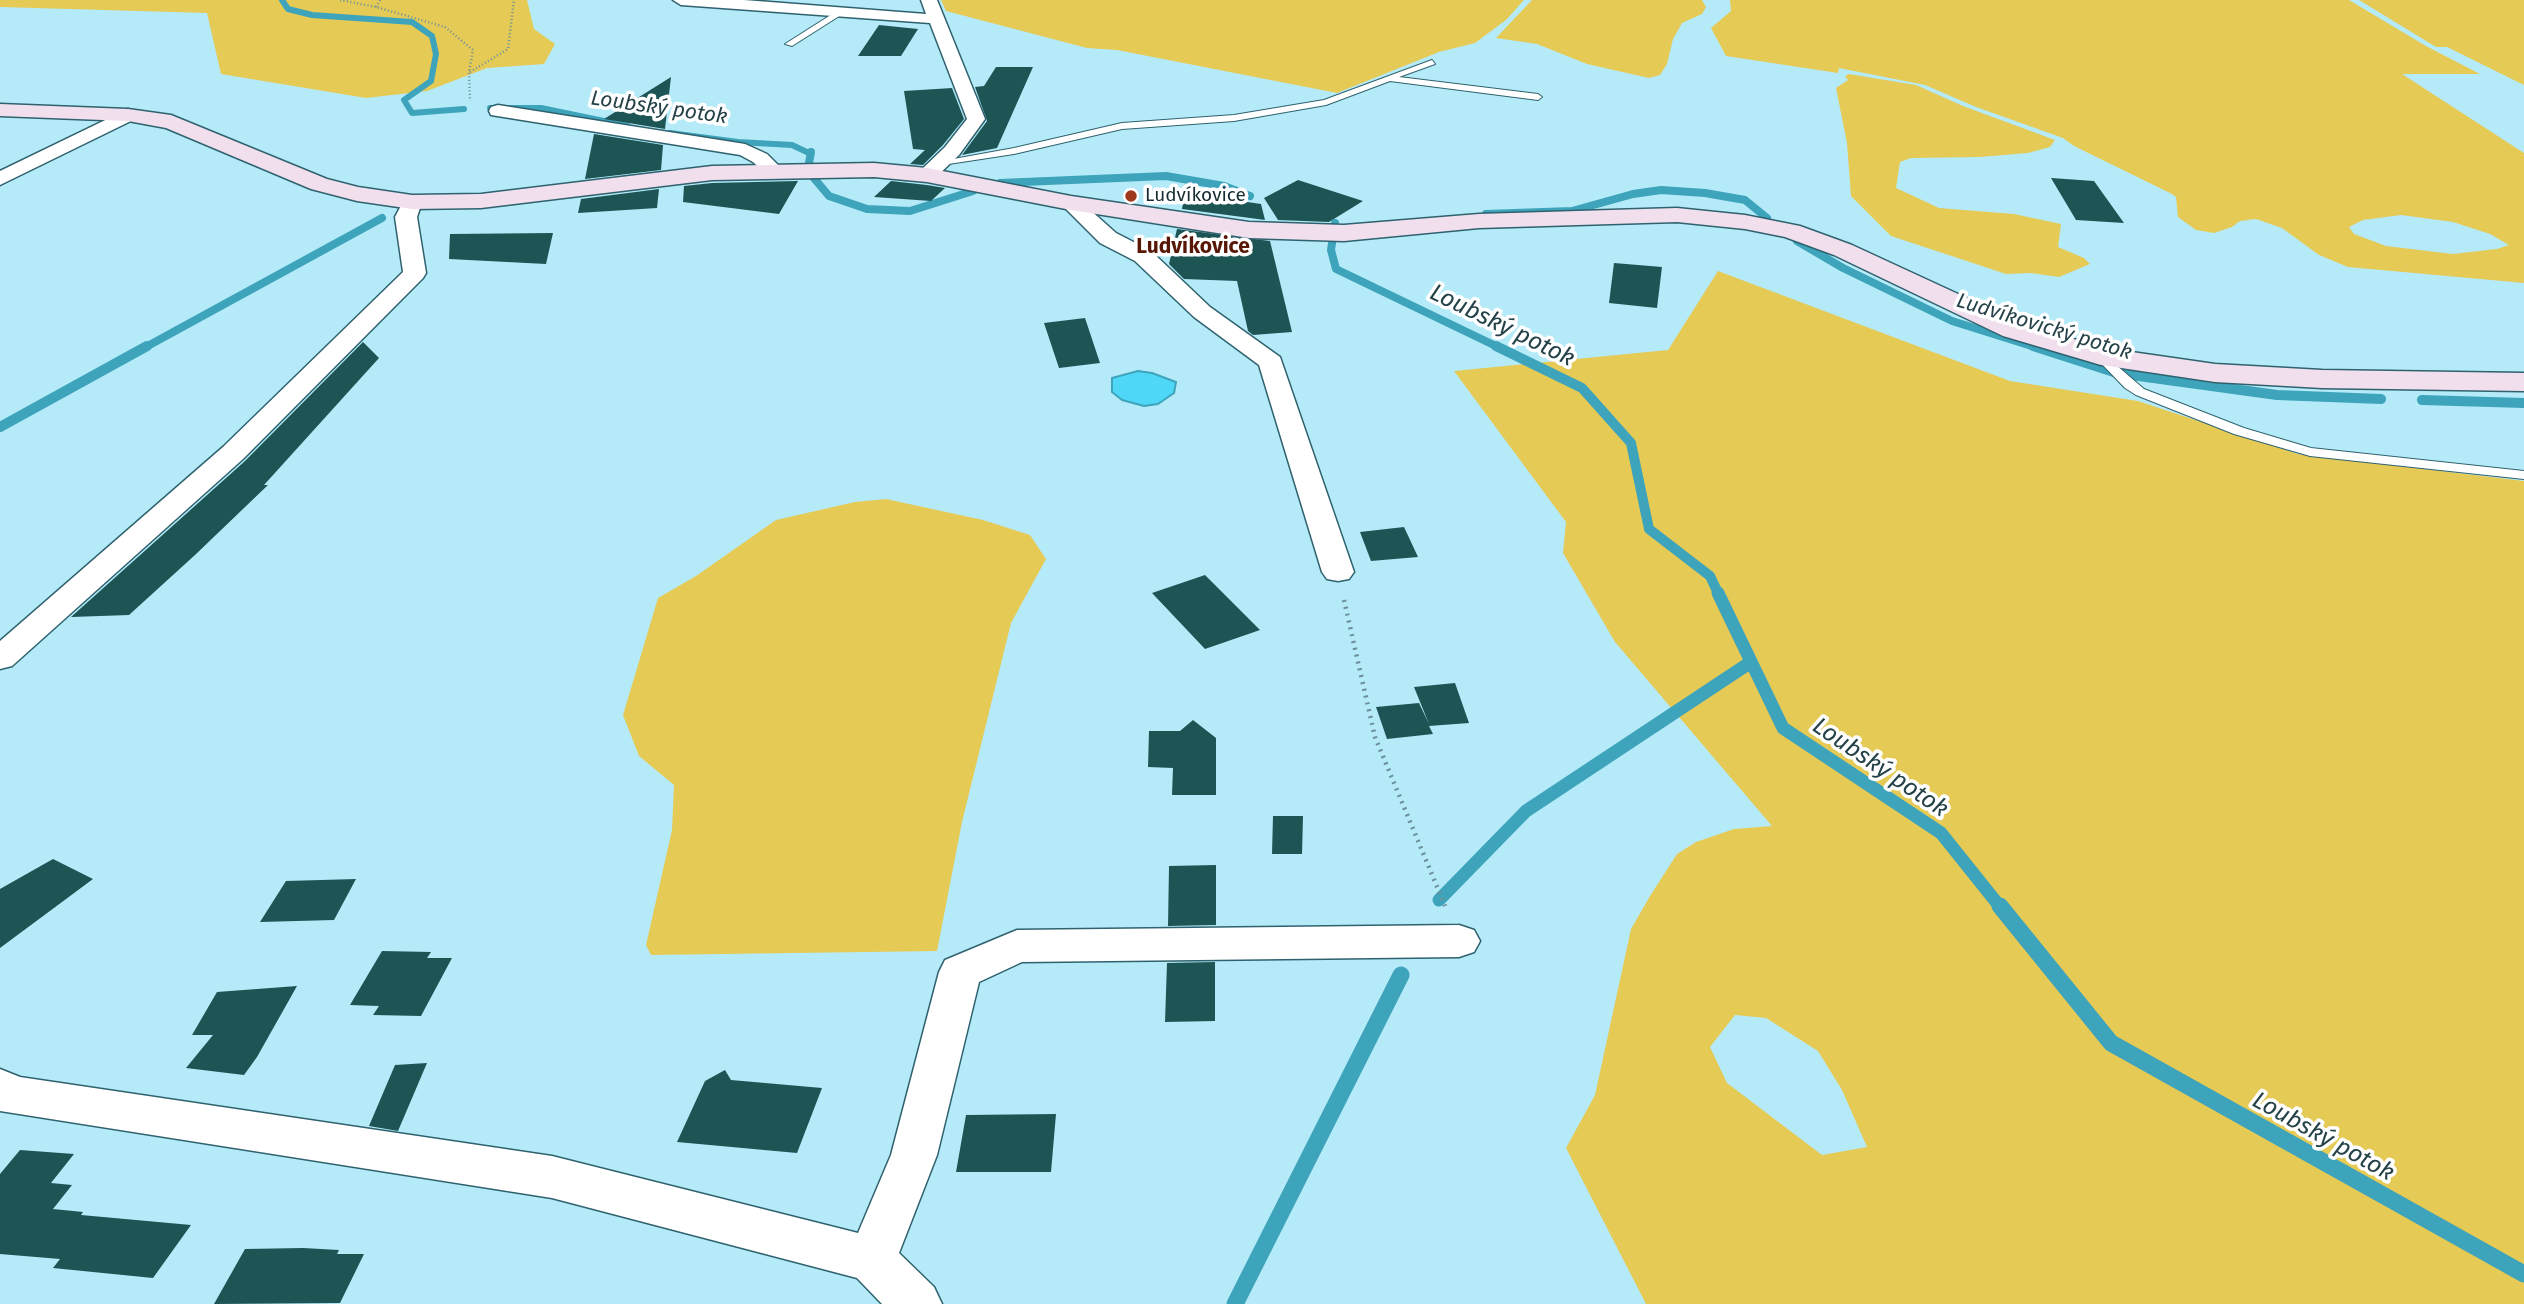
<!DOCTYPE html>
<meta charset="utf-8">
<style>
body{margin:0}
canvas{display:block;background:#b5eaf8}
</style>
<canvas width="2524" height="1304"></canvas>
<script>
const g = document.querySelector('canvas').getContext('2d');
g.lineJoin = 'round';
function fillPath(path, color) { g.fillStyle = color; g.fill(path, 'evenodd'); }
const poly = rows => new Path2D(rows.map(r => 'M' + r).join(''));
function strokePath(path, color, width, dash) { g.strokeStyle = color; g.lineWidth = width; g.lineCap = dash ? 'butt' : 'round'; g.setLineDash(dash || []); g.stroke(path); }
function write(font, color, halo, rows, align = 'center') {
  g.font = font + ' "Fira Sans",sans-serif'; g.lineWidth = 7; g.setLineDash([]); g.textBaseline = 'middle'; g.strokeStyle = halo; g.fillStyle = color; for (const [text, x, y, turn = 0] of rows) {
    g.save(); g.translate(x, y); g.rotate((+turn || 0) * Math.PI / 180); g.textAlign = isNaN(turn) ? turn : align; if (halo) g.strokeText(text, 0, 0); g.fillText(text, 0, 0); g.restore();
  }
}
fillPath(poly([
 [0,0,527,0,534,29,555,44,544,64,487,68,427,91,366,98,221,74,207,13,0,7],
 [941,0,1524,0,1506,20,1475,43,1439,52,1337,93,1117,50,1087,48,946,11],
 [1532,0,1702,0,1706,7,1702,14,1682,23,1673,39,1667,64,1660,75,1649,78,1587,64,1537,44,1496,38],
 [1730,0,2349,0,2426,46,2480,74,2402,74,2524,153,2524,283,2348,267,2319,255,2282,228,2256,219,2240,221,2232,227,2214,233,2196,230,2178,217,2176,197,2172,194,2074,146,2063,138,1976,107,1925,85,1839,68,1838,73,1726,56,1711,28,1731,11],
 [2401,215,2453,222,2490,234,2509,245,2497,249,2453,254,2386,246,2354,234,2349,227,2363,220],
 [2359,0,2524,0,2524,85,2447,47,2436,47],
 [1849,74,1916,85,1963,106,2055,140,2050,147,2028,153,1980,157,1911,158,1900,162,1896,188,1939,208,2014,214,2061,224,2058,247,2084,258,2090,264,2059,277,2031,273,2006,274,1891,236,1851,196,1847,143,1836,88,1848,80,1845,76],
 [1718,271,2010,381,2138,401,2298,454,2524,481,2524,1304,1646,1304,1566,1148,1595,1095,1631,929,1650,896,1677,854,1696,842,1734,829,1772,826,1615,642,1563,553,1566,522,1454,371,1668,350],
 [1735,1015,1766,1018,1818,1051,1842,1090,1867,1147,1822,1155,1727,1083,1710,1047],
 [886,499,983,520,1030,535,1046,559,1011,623,962,822,937,951,651,955,646,945,672,830,674,785,639,756,623,715,658,598,696,576,776,520,855,502]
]), '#e6ca56');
const water = poly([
 [1138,371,1152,373,1176,382,1174,393,1158,404,1144,406,1122,400,1112,392,1112,378,1138,371]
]);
fillPath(water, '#4ed7f6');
strokePath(water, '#3ea4bb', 2);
strokePath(poly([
 [282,0,288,9,312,15,412,22,432,36,436,54,431,81,404,100,412,113,464,109],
 [490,108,541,108,628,126],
 [670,133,738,142,792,145,811,154]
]), '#3ea4bb', 6);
strokePath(poly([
 [809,163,811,152],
 [813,177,829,196,867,209,910,211,973,191],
 [1000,183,1166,176,1224,186,1250,196],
 [1486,214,1572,211,1633,194,1661,190,1705,193,1745,200,1767,218],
 [1335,223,1331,250,1336,269,1500,348],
 [1797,241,1843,268,1952,321,2038,348],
 [144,348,382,218]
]), '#3ea4bb', 8);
strokePath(poly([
 [1496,346,1582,388,1631,443,1649,529,1710,576,1719,595],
 [2033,346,2117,373,2277,395,2381,399],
 [2422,400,2524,403],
 [0,427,147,346]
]), '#3ea4bb', 10);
strokePath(poly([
 [1718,593,1783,728,1941,833,2001,908],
 [1439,900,1526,811,1751,662]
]), '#3ea4bb', 13);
strokePath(poly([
 [2000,906,2111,1043,2524,1274],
 [1235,1304,1401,975]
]), '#3ea4bb', 17);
fillPath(poly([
 [879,25,918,29,901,56,858,56],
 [996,67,1033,67,997,148,962,155,987,121,975,87,984,86],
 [671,77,665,129,604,119],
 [952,88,964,119,943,145,923,165,910,164,925,150,913,149,904,91],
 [594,134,663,145,661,170,585,179],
 [2051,178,2094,181,2124,223,2076,220],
 [1298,180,1363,201,1329,222,1278,220,1264,198],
 [798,181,779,214,683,202,684,186,712,183],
 [891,181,927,185,945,188,931,201,874,197],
 [659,189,657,208,578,213,581,199],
 [1185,193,1261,204,1265,220,1182,209],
 [1177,229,1270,241,1292,332,1253,335,1248,331,1237,281,1184,279,1169,264],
 [553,233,546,264,449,259,450,234],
 [1614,263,1662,267,1657,308,1609,303],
 [1085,318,1100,363,1059,368,1044,323],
 [363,342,379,358,264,485,268,485,195,555,129,615,71,617,245,461],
 [1404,527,1418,557,1371,561,1360,532],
 [1205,575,1260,630,1205,649,1152,593],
 [1455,683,1469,723,1429,726,1433,734,1387,739,1376,707,1419,703,1429,724,1414,687],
 [1193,720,1216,738,1216,795,1172,795,1173,768,1148,767,1149,731,1180,731],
 [1273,816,1303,816,1302,854,1272,854],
 [53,859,93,879,0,948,0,889],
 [1216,865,1216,925,1168,926,1169,866],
 [356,879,334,920,260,922,286,881],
 [382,951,431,952,427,958,452,958,421,1016,373,1015,379,1006,350,1005],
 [1215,962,1215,1021,1165,1022,1167,963],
 [297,986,257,1057,244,1075,186,1068,213,1035,192,1035,217,992],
 [427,1063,398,1131,369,1126,395,1065],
 [725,1070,731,1080,822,1088,797,1153,677,1142,705,1081],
 [1056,1114,1051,1172,956,1172,966,1115],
 [20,1150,74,1154,51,1183,72,1185,53,1209,83,1212,81,1215,191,1225,153,1278,53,1268,60,1259,0,1254,0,1174],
 [303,1248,339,1250,337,1254,364,1254,340,1303,214,1304,245,1249]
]), '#1d5555');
const lane = poly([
 [837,11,844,13,792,46,785,44,837,11],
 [1432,60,1435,64,1399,77,1538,94,1542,97,1538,100,1390,81,1326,105,1234,121,1122,129,1014,154,942,165,937,162,1014,148,1122,123,1234,115,1324,100,1432,60],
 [2101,352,2144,389,2244,428,2311,448,2524,471,2524,479,2310,456,2234,434,2136,395,2125,388,2097,359,2097,353,2101,352]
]);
const street = poly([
 [673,0,744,0,926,14,921,0,937,0,985,119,959,155,934,179,920,179,917,175,920,171,945,147,967,119,930,23,681,5,673,0],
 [498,105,745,144,767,154,784,171,781,175,774,177,767,175,753,162,740,155,491,115,489,111,491,107,498,105],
 [128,109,137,115,135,119,0,185,0,171,128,109],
 [412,196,419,198,422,202,417,217,426,273,423,278,243,459,12,666,0,669,0,641,223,447,403,272,395,217,405,198,412,196],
 [1071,197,1078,199,1116,233,1151,251,1210,307,1280,357,1354,572,1349,579,1338,581,1327,579,1322,572,1259,365,1194,317,1135,261,1100,243,1060,203,1064,199,1071,197],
 [1459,925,1474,930,1480,941,1474,952,1459,957,1022,962,979,982,937,1155,899,1253,934,1287,942,1304,882,1304,857,1278,552,1198,0,1111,0,1069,20,1077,552,1156,858,1233,891,1155,939,972,945,960,1017,930,1459,925]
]);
const secondary = poly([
 [0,104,128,109,171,115,327,179,358,187,412,195,481,194,712,166,874,163,927,168,1071,196,1249,222,1344,225,1479,214,1677,208,1745,215,1800,226,1852,245,2023,324,2104,348,2215,364,2322,370,2524,373,2524,391,2322,388,2215,382,2101,365,2003,336,1834,255,1785,237,1745,229,1677,222,1479,228,1344,241,1249,238,1071,210,927,182,874,177,712,180,481,208,412,209,357,201,311,189,166,128,128,121,0,116,0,104]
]);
strokePath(lane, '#2f626e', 2);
strokePath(street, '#2f626e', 3);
strokePath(secondary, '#2f626e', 3);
strokePath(poly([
 [340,0,376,7,445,27,473,50,469,72,470,101],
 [376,7,380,0],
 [470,72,508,49,514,0]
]), '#6a909a', 2.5, [1, 2.5]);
strokePath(poly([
 [1344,600,1375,737,1445,906]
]), '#6a909a', 4.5, [2, 5]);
fillPath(lane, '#fff');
fillPath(street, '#fff');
fillPath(secondary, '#f1dfed');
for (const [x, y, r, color] of [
 [1131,196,7,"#a0381c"]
]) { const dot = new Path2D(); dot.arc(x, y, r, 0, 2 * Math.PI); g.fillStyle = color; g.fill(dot); strokePath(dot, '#fff', 2.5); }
write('19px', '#182d32', '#fff', [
 ["Ludvíkovice",1145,196]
], 'left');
write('italic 21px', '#254249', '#fff', [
 ["Loubský potok",659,108,8],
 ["Ludvíkovický potok",2044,327,17]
]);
write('bold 21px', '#581604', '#fff', [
 ["Ludvíkovice",1193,247]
]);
write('italic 24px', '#254249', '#fff', [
 ["Loubský potok",1502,326,26],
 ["Loubský potok",1880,768,34],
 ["Loubský potok",2323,1137,29]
]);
</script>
